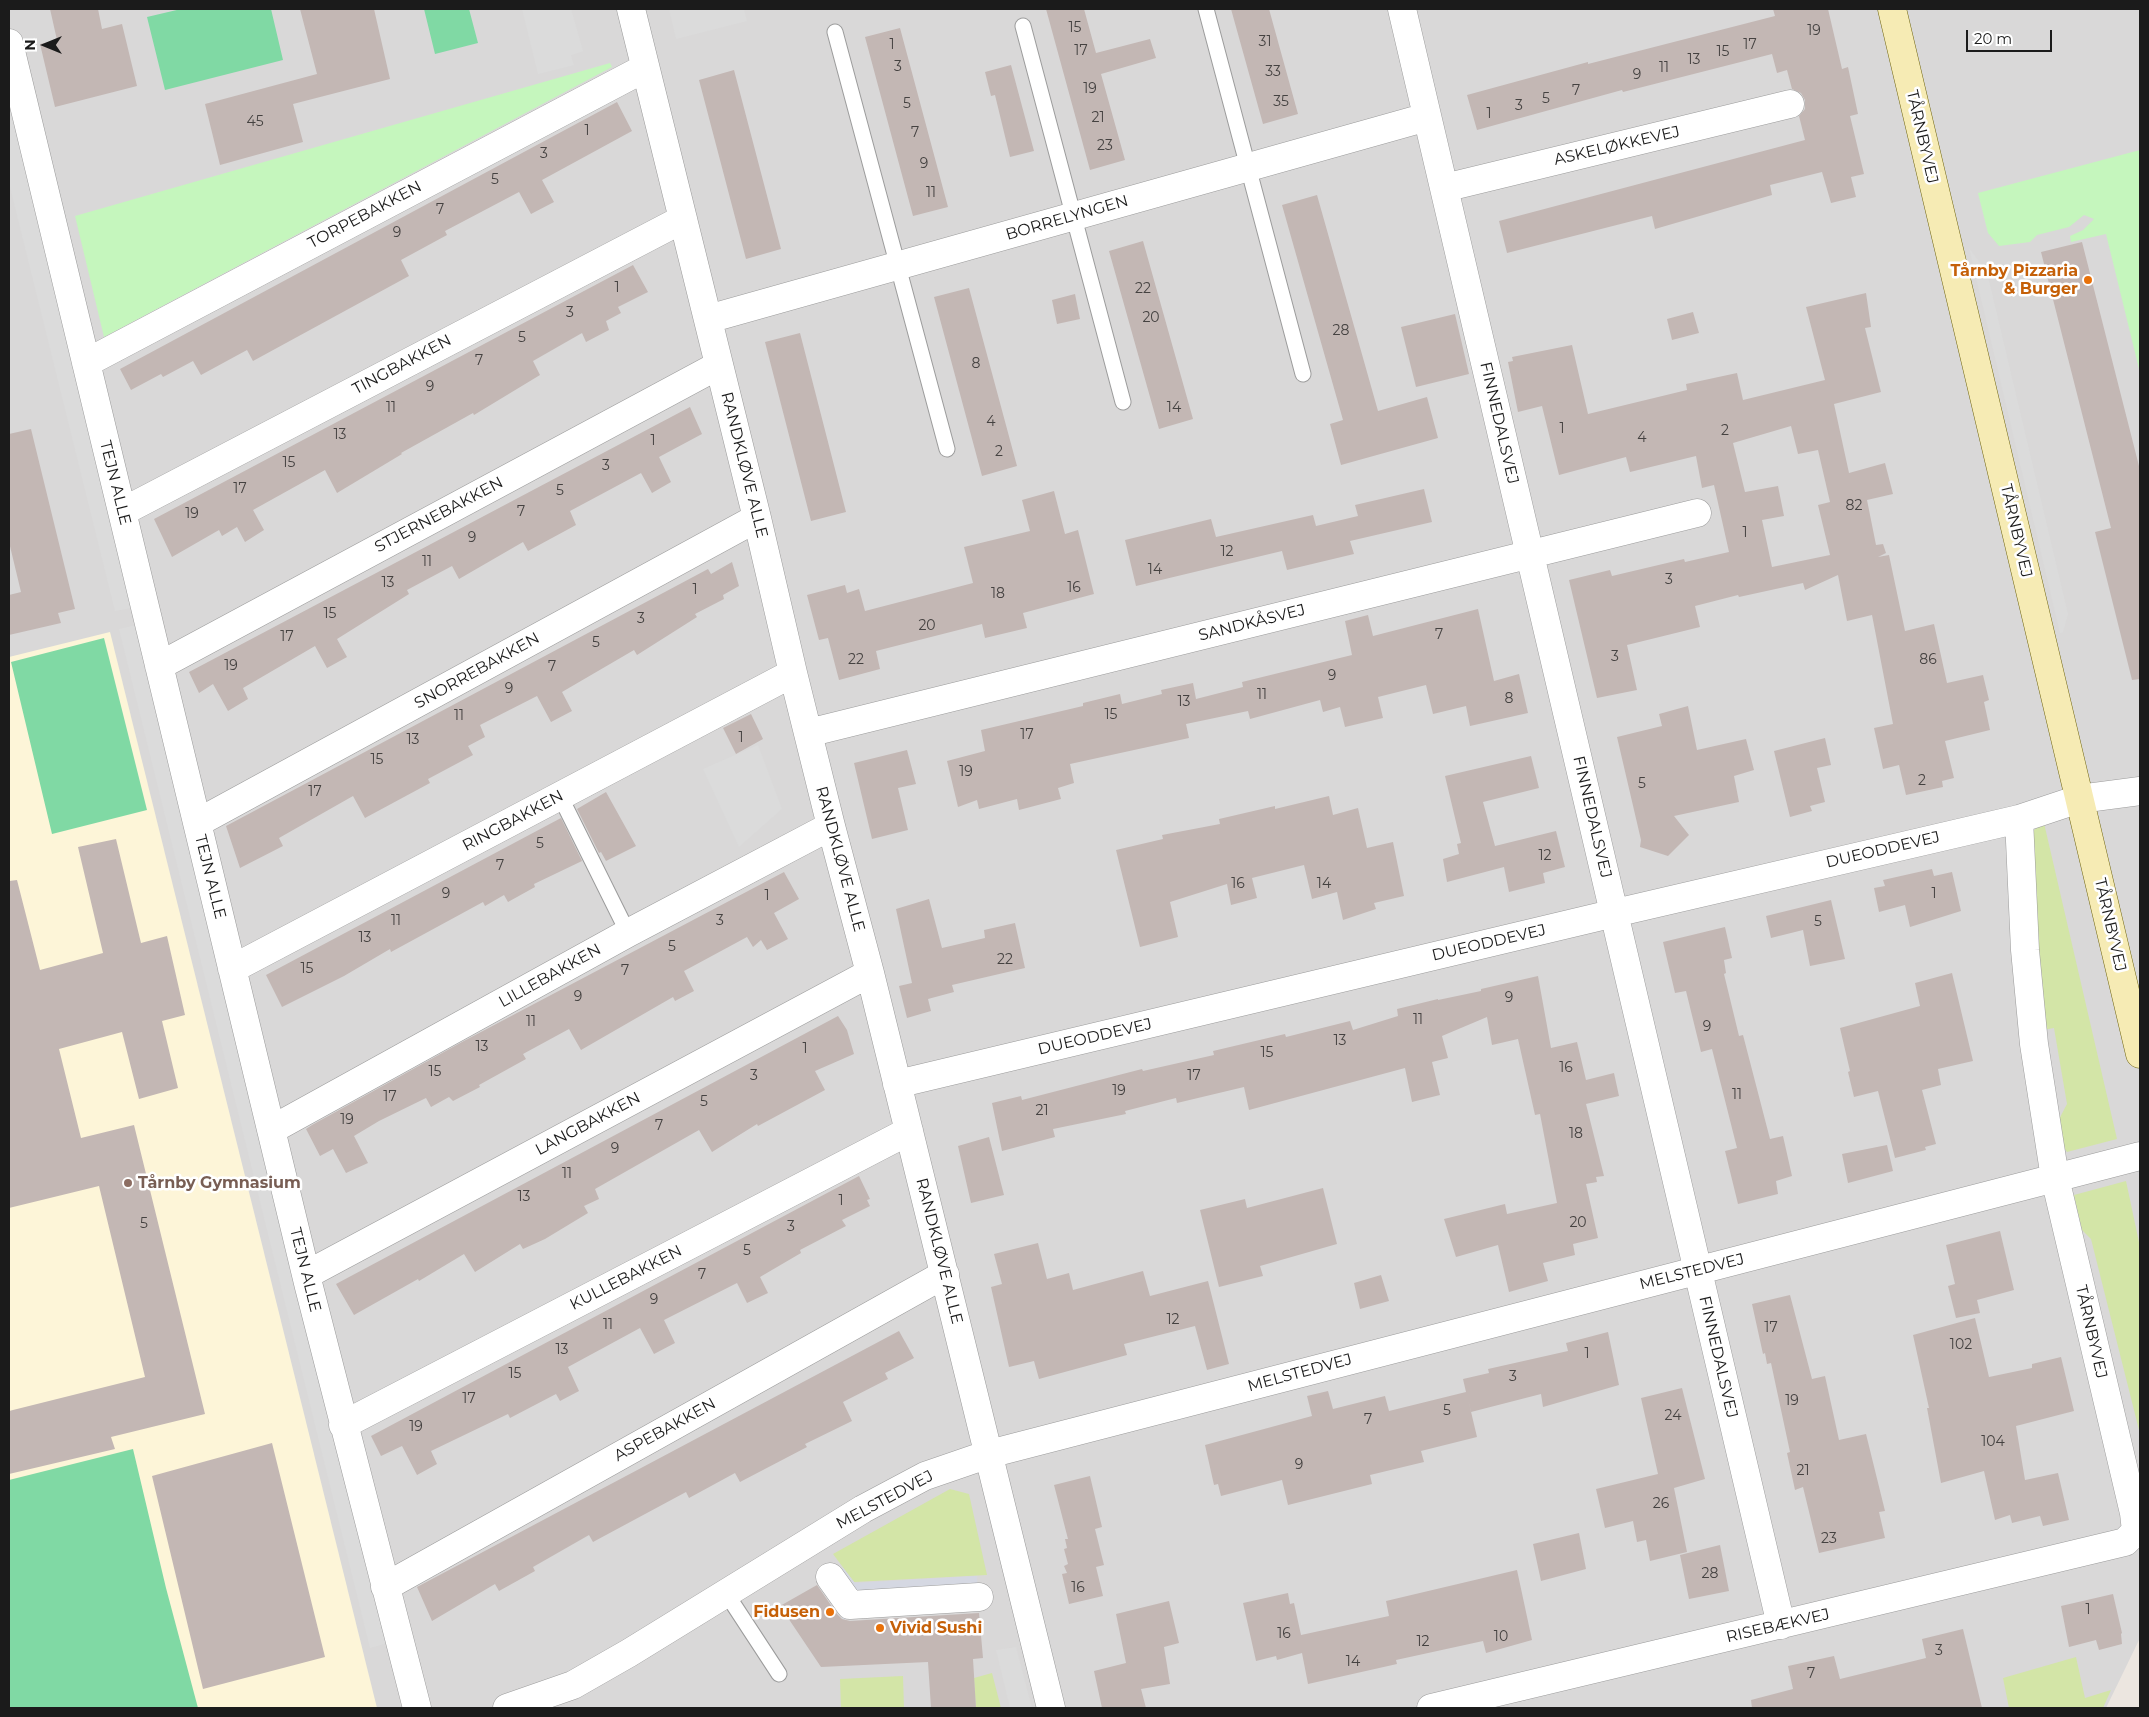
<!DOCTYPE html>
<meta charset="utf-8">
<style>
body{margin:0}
#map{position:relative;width:2149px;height:1717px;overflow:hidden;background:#ece6e0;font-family:Montserrat,sans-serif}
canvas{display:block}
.frame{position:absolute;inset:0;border:10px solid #1b1b1b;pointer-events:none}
.north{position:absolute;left:20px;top:20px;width:50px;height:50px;-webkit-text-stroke:4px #fff;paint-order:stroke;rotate:270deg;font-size:14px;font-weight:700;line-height:20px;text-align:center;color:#1b1b1b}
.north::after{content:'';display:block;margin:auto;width:18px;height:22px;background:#1b1b1b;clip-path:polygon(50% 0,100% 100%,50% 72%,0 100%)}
.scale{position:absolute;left:1966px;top:30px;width:86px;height:22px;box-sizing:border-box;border:2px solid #1b1b1b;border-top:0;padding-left:6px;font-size:15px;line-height:18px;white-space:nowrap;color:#1b1b1b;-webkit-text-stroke:4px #fff;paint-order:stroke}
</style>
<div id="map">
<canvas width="2149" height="1717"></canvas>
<div class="frame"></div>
<div class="north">N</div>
<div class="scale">20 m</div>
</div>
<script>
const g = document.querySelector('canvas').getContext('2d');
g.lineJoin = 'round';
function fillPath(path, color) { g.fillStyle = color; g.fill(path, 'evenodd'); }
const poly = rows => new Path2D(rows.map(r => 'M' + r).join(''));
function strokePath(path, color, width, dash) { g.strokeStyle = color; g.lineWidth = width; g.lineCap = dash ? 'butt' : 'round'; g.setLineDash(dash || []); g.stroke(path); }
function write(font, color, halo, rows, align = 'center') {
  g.font = font + ' Montserrat,sans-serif'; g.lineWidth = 5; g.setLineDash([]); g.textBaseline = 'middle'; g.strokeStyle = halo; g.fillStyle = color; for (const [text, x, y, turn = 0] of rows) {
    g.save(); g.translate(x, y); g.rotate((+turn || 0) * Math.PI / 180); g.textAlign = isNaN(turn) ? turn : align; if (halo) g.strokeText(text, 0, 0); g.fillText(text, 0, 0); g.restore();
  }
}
fillPath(poly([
 [9,9,2140,9,2140,1638,2106,1708,9,1708]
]), '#d9d8d8');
fillPath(poly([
 [110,632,377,1708,9,1708,9,657]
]), '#fdf5d8');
fillPath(poly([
 [2044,823,2117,1139,2067,1152,2059,1141,2057,1123,2067,1104,2054,1028,2043,1030,2031,832],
 [2126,1181,2140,1247,2140,1434,2091,1239,2082,1230,2074,1195],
 [950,1489,969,1494,987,1575,854,1582,833,1554],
 [2076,1657,2085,1698,2111,1690,2103,1708,2009,1708,2003,1678],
 [992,1673,1001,1708,976,1708,974,1678],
 [903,1676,904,1708,841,1708,840,1679]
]), '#d3e5a7');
fillPath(poly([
 [610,63,612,67,104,337,75,216],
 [2140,150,2140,373,2106,234,2071,242,2070,236,2083,230,2094,219,2084,215,2069,227,2037,235,2030,242,1999,246,1988,233,1978,193]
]), '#c5f6bd');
fillPath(poly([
 [181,9,271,9,283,60,165,90,147,17],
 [424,9,469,9,478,43,435,54],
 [104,638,147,810,52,834,11,662],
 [133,1449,166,1588,198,1708,9,1708,9,1480]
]), '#80d9a4');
fillPath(poly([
 [522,9,571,9,583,51,571,55,574,65,538,74],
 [669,9,744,9,747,21,676,39],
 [9,42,154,604,115,611,9,183],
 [1969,248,1987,272,2068,614,2063,632,2060,633],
 [154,621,402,1639,370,1648,119,629],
 [758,745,782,809,739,847,703,769],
 [1016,1647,1032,1708,1010,1708,996,1650]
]), '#dbdbdb');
fillPath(poly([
 [843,1568,855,1583,977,1576,979,1611,843,1619,820,1583]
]), '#d5d8e2');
fillPath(poly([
 [50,9,98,9,102,29,122,24,137,86,55,107,40,44,57,40],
 [300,9,374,9,390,79,293,104,303,142,220,165,205,104,317,74],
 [1046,9,1084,9,1096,53,1150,39,1156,58,1101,74,1125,160,1090,170],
 [1231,9,1269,9,1298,114,1263,124],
 [1773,9,1828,9,1842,69,1848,67,1858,114,1850,116,1864,174,1851,177,1856,197,1831,203,1822,172,1770,185,1772,195,1655,229,1652,216,1507,253,1499,221,1805,140,1799,116,1805,109,1805,100,1801,93,1792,89,1787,70,1777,73,1772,54,1623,92,1622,90,1477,130,1467,95,1588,62,1588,64,1775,16],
 [900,28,948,207,913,216,865,37],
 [1011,65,1034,151,1010,157,995,95,991,96,985,72],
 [734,70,781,249,746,259,699,80],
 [617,102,632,131,542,180,554,202,531,214,519,192,445,231,447,235,401,260,409,276,253,361,247,350,201,375,193,361,163,377,161,374,131,390,120,369],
 [1317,195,1378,411,1427,397,1438,438,1341,465,1330,424,1343,420,1282,205],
 [1143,241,1193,419,1159,429,1109,251],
 [2082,242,2140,470,2140,679,2132,680,2095,532,2111,528,2041,252],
 [633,265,648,292,618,307,621,313,606,321,609,330,586,342,582,333,533,361,540,375,474,415,473,413,401,453,402,454,337,493,325,470,253,510,264,530,245,542,237,527,222,536,219,530,172,557,154,519],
 [969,288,1017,466,982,476,934,297],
 [1866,293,1871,327,1865,328,1881,392,1834,404,1849,473,1885,463,1893,494,1867,500,1876,545,1883,544,1886,553,1878,557,1889,555,1905,631,1934,624,1947,683,1983,675,1989,700,1984,702,1990,730,1945,741,1954,778,1942,781,1943,787,1906,795,1899,765,1883,769,1874,728,1893,724,1872,615,1847,621,1838,575,1805,590,1803,583,1739,597,1738,595,1695,606,1700,627,1627,645,1637,690,1597,698,1569,580,1610,570,1612,576,1684,559,1685,562,1729,552,1714,485,1702,488,1696,456,1630,472,1626,457,1559,475,1542,406,1518,412,1508,362,1513,361,1512,357,1572,345,1588,414,1687,390,1686,384,1737,373,1743,400,1825,380,1806,307],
 [1791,426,1798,454,1818,450,1830,502,1818,505,1830,555,1772,567,1762,520,1784,516,1778,486,1745,492,1733,443],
 [1075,294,1080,319,1057,324,1052,300],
 [1693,312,1699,333,1672,340,1667,319],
 [1455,314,1469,374,1416,387,1401,327],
 [800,333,846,512,811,521,765,342],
 [690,407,702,434,659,457,671,482,652,493,641,473,570,511,576,525,528,551,523,542,459,579,452,566,407,590,409,594,337,639,347,657,327,668,315,646,243,688,248,699,228,711,213,684,199,693,189,672],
 [31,429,75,609,58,613,61,623,9,635,9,595,21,592,9,542,9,434],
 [1424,489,1432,522,1350,541,1354,554,1287,570,1282,551,1136,586,1125,540,1211,519,1216,537,1313,515,1316,526,1358,516,1355,505],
 [1054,491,1065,534,1078,530,1094,594,1023,613,1027,628,985,638,982,624,876,651,880,669,839,680,828,638,819,640,807,595,845,585,847,593,859,589,865,611,973,583,964,547,1030,531,1022,500],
 [732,562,739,586,723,595,724,599,695,614,697,617,637,655,634,650,562,692,572,711,551,722,537,696,480,725,485,737,468,746,473,755,428,779,430,783,365,818,353,796,279,838,283,846,240,868,226,826,708,569,711,574],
 [1478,609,1494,681,1519,674,1528,713,1470,726,1466,706,1433,714,1426,685,1378,697,1383,718,1345,727,1340,707,1323,712,1320,700,1250,719,1248,711,1186,724,1189,738,1070,764,1074,783,1058,788,1061,799,1019,810,1017,799,979,809,977,800,958,807,947,761,985,751,981,730,1083,706,1083,703,1120,694,1122,704,1162,694,1161,690,1193,683,1196,699,1243,687,1242,682,1352,655,1345,621,1368,615,1373,636],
 [1688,706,1697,750,1746,739,1754,770,1734,776,1739,802,1674,816,1689,835,1668,856,1640,847,1641,840,1617,737,1662,726,1659,714],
 [751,714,763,739,736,754,723,728],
 [1825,738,1831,765,1817,768,1825,802,1810,806,1812,811,1790,817,1774,751],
 [907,750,916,784,898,788,908,830,872,839,854,763],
 [1531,756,1539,788,1483,802,1495,846,1556,831,1565,867,1543,873,1545,883,1509,892,1504,867,1447,882,1443,859,1459,854,1457,844,1461,843,1445,776],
 [606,792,636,846,606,861,601,852,599,853,577,809],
 [1329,796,1333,815,1358,808,1367,848,1393,842,1404,896,1374,903,1376,909,1343,920,1337,892,1312,899,1304,865,1252,878,1257,898,1231,905,1227,884,1170,902,1178,937,1140,947,1116,850,1163,839,1162,835,1220,824,1219,819,1275,806,1275,809],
 [561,818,582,861,534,884,535,887,508,902,504,895,485,906,483,902,391,952,390,949,344,976,282,1007,266,975],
 [116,839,141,943,167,936,185,1015,162,1021,178,1088,139,1099,122,1032,59,1049,81,1138,134,1125,205,1414,111,1437,115,1449,9,1474,9,1411,145,1377,99,1186,9,1208,9,881,17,880,40,970,103,953,78,847],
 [1932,869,1934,876,1952,872,1961,911,1910,927,1905,905,1879,912,1874,888,1885,886,1883,880],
 [784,872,799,899,774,913,788,939,767,950,761,940,753,947,747,937,684,971,694,991,675,1001,673,997,581,1050,569,1029,523,1054,526,1059,479,1085,480,1087,453,1101,449,1097,431,1107,426,1098,379,1121,354,1136,368,1163,346,1173,333,1149,320,1156,306,1129,312,1125,462,1042],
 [929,899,942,948,985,938,984,930,1015,923,1025,968,952,985,954,992,928,999,931,1011,907,1018,899,986,912,983,896,909],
 [1831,900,1845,959,1810,966,1803,930,1771,938,1766,916],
 [1725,927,1732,958,1724,960,1726,973,1724,974,1739,1036,1743,1035,1770,1139,1783,1136,1792,1176,1776,1181,1778,1194,1738,1204,1725,1151,1737,1148,1712,1049,1701,1052,1686,991,1675,993,1663,942],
 [1952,973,1973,1061,1938,1069,1941,1085,1922,1090,1936,1144,1925,1147,1926,1150,1895,1158,1878,1091,1854,1097,1848,1072,1850,1071,1840,1028,1920,1006,1915,983],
 [1538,976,1551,1048,1577,1042,1586,1080,1614,1073,1619,1096,1586,1104,1604,1176,1596,1177,1597,1182,1586,1184,1598,1238,1573,1244,1575,1255,1543,1263,1548,1281,1509,1292,1498,1245,1456,1257,1444,1219,1505,1204,1507,1214,1557,1203,1540,1114,1535,1115,1518,1039,1492,1045,1487,1017,1442,1036,1448,1058,1432,1062,1440,1095,1412,1102,1405,1068,1249,1110,1244,1087,1177,1103,1176,1098,1125,1111,1126,1114,1053,1129,1055,1137,1002,1151,992,1103,1021,1096,1022,1100,1142,1069,1143,1071,1214,1055,1213,1051,1285,1034,1286,1037,1350,1021,1353,1030,1398,1016,1397,1009,1438,999,1438,1000,1481,991,1481,989],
 [838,1016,847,1030,854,1054,815,1071,825,1090,758,1126,757,1124,712,1152,699,1130,595,1189,599,1199,584,1206,588,1213,545,1239,523,1249,520,1244,475,1272,464,1254,419,1281,418,1279,354,1315,336,1284],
 [989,1137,1004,1195,971,1203,958,1146],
 [1887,1145,1893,1171,1848,1183,1842,1154],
 [859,1176,870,1199,867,1200,870,1206,842,1220,846,1226,800,1250,801,1253,760,1277,768,1293,747,1303,737,1283,664,1320,675,1343,654,1354,640,1328,568,1367,579,1391,560,1401,556,1394,510,1418,508,1414,431,1451,437,1464,417,1475,402,1446,381,1456,371,1436],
 [1323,1188,1337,1244,1260,1266,1263,1276,1219,1287,1200,1210,1245,1199,1247,1208],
 [2000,1231,2014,1290,1977,1300,1980,1313,1956,1318,1948,1286,1955,1284,1946,1245],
 [1038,1243,1047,1279,1069,1273,1073,1290,1143,1271,1150,1296,1208,1281,1229,1364,1207,1370,1195,1326,1124,1344,1127,1355,1039,1379,1034,1361,1009,1367,991,1287,1002,1284,994,1254],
 [1381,1275,1389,1301,1360,1309,1354,1283],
 [1790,1295,1812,1379,1825,1376,1839,1440,1866,1434,1885,1511,1879,1512,1885,1538,1819,1553,1803,1487,1795,1490,1787,1453,1790,1452,1771,1363,1767,1364,1765,1353,1763,1354,1752,1304],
 [1975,1318,1989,1377,2032,1368,2032,1364,2061,1357,2074,1411,2016,1426,2025,1480,2058,1473,2069,1520,2043,1526,2040,1516,2012,1523,2010,1515,1995,1520,1984,1471,1941,1483,1927,1408,1929,1408,1913,1335],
 [899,1331,914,1358,885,1373,888,1379,843,1402,852,1421,805,1444,807,1447,740,1482,735,1473,689,1498,686,1492,593,1542,589,1535,533,1567,535,1571,499,1591,495,1584,432,1621,417,1587],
 [1608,1332,1619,1385,1543,1407,1541,1394,1471,1412,1468,1399,1477,1437,1421,1451,1424,1462,1370,1475,1372,1484,1288,1505,1282,1480,1221,1496,1218,1484,1214,1485,1205,1445,1312,1416,1307,1396,1328,1391,1333,1409,1385,1396,1389,1411,1466,1392,1463,1379,1489,1373,1488,1369,1568,1351,1566,1343],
 [1682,1388,1705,1479,1674,1488,1687,1552,1650,1561,1646,1540,1637,1542,1633,1521,1605,1528,1596,1489,1658,1474,1641,1398],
 [272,1443,325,1657,203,1689,152,1476],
 [1090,1476,1102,1527,1095,1529,1104,1565,1096,1567,1103,1596,1069,1604,1062,1574,1067,1573,1064,1566,1068,1564,1064,1549,1067,1548,1065,1539,1068,1539,1054,1485],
 [1579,1533,1586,1569,1541,1581,1533,1544],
 [1720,1545,1729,1591,1689,1599,1680,1555],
 [1517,1570,1532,1640,1486,1653,1483,1641,1396,1660,1397,1664,1308,1684,1302,1653,1277,1660,1276,1656,1256,1661,1243,1603,1288,1593,1290,1604,1294,1603,1301,1635,1389,1616,1386,1601],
 [817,1585,837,1614,842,1619,850,1621,979,1613,983,1658,973,1659,976,1708,931,1708,928,1662,821,1667,780,1606],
 [2113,1594,2122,1633,2121,1634,2122,1644,2099,1650,2096,1640,2069,1647,2061,1606],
 [1169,1601,1179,1643,1164,1647,1170,1684,1141,1689,1146,1708,1102,1708,1094,1671,1126,1663,1116,1614],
 [1963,1629,1982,1708,1752,1708,1751,1700,1793,1689,1788,1666,1834,1656,1840,1679,1926,1658,1922,1639]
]), '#c3b7b4');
const lane = poly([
 [1206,9,1303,374],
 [1023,26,1123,402],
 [835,32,947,449],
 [560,796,628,933],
 [726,1593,779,1674]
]);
const street = poly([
 [631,9,757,518,793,673,831,826,870,973,1051,1708],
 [1402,9,1781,1625],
 [9,43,309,1287,417,1708],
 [1444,188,1790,104],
 [708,319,1427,117],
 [86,363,645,68],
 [122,512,683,219],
 [159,666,719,365],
 [808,733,1697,513],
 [197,823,757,518],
 [232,969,793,673],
 [897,1084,1615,913,2019,819,2079,799,2140,791],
 [271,1130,628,933,831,826],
 [306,1275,870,973],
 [343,1425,909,1131],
 [830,1577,850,1605,979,1597],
 [385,1587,945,1274],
 [507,1708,573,1685,629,1653,863,1509,925,1476,989,1454,2140,1156],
 [1431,1708,2125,1542,2136,1531,2134,1513,2055,1178,2034,1044,2025,950,2019,819]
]);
const secondary = poly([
 [1892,9,2140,1054]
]);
strokePath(lane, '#9c9c9c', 17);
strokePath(street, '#9c9c9c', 29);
strokePath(secondary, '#6b6009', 29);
strokePath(lane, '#fff', 15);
strokePath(street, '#fff', 28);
strokePath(secondary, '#f6ebb4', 28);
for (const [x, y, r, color] of [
 [2088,280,5,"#e8710a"],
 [128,1183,5,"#8d6e63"],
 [830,1612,5,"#e8710a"],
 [880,1628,5,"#e8710a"]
]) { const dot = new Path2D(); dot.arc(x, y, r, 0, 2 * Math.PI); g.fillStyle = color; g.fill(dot); strokePath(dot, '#fff', 2); }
write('14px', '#454241', null, [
 ["15",1075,28],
 ["19",1814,31],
 ["31",1265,42],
 ["1",892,45],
 ["17",1750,45],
 ["17",1081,51],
 ["15",1723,52],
 ["13",1694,60],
 ["3",898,67],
 ["11",1664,68],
 ["33",1273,72],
 ["9",1637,75],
 ["19",1090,89],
 ["7",1576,91],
 ["5",1546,99],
 ["35",1281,102],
 ["5",907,104],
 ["3",1519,106],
 ["1",1489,114],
 ["21",1098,118],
 ["45",255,122],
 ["1",587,131],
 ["7",915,133],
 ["23",1105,146],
 ["3",544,154],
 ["9",924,164],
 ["5",495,180],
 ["11",931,193],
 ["7",440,210],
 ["9",397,233],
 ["1",617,288],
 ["22",1143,289],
 ["3",570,313],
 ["20",1151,318],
 ["28",1341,331],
 ["5",522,338],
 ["7",479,361],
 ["8",976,364],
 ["9",430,387],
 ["11",391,408],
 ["14",1174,408],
 ["4",991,422],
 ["1",1562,429],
 ["2",1725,431],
 ["13",340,435],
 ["4",1642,438],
 ["1",653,441],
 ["2",999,452],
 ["15",289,463],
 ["3",606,466],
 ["17",240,489],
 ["5",560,491],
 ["82",1854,506],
 ["7",521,512],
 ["19",192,514],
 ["1",1745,533],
 ["9",472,538],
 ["12",1227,552],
 ["11",427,562],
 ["14",1155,570],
 ["3",1669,580],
 ["13",388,583],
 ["16",1074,588],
 ["1",695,590],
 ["18",998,594],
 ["15",330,614],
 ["3",641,619],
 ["20",927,626],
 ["7",1439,635],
 ["17",287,637],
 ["5",596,643],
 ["3",1615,657],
 ["22",856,660],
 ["86",1928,660],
 ["19",231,666],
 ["7",552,667],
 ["9",1332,676],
 ["9",509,689],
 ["11",1262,695],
 ["8",1509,699],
 ["13",1184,702],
 ["15",1111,715],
 ["11",459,716],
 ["17",1027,735],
 ["1",741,738],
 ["13",413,740],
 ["15",377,760],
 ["19",966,772],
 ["2",1922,781],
 ["5",1642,784],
 ["17",315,792],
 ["5",540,844],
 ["12",1545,856],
 ["7",500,866],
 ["16",1238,884],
 ["14",1324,884],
 ["9",446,894],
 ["1",1934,894],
 ["1",767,896],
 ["11",396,921],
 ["3",720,921],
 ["5",1818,922],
 ["13",365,938],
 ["5",672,947],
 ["22",1005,960],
 ["15",307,969],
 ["7",625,971],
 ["9",578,997],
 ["9",1509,998],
 ["11",1418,1020],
 ["11",531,1022],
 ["9",1707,1027],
 ["13",1340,1041],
 ["13",482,1047],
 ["1",805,1049],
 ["15",1267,1053],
 ["16",1566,1068],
 ["15",435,1072],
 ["3",754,1076],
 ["17",1194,1076],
 ["19",1119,1091],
 ["11",1737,1095],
 ["17",390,1097],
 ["5",704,1102],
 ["21",1042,1111],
 ["19",347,1120],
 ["7",659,1126],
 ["18",1576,1134],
 ["9",615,1149],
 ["11",567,1174],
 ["13",524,1197],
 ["1",841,1201],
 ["20",1578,1223],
 ["5",144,1224],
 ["3",791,1227],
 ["5",747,1251],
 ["7",702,1275],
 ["9",654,1300],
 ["12",1173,1320],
 ["11",608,1325],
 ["17",1771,1328],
 ["102",1961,1345],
 ["13",562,1350],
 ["1",1587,1354],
 ["15",515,1374],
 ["3",1513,1377],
 ["17",469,1399],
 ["19",1792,1401],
 ["5",1447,1411],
 ["24",1673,1416],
 ["7",1368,1420],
 ["19",416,1427],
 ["104",1993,1442],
 ["9",1299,1465],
 ["21",1803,1471],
 ["26",1661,1504],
 ["23",1829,1539],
 ["28",1710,1574],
 ["16",1078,1588],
 ["1",2088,1610],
 ["16",1284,1634],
 ["10",1501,1637],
 ["12",1423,1642],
 ["3",1939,1651],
 ["14",1353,1662],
 ["7",1811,1674]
]);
write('16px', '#1b1b1b', '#fff', [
 ["TÅRNBYVEJ",1922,137,77],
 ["ASKELØKKEVEJ",1617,146,-13],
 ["TORPEBAKKEN",365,215,-28],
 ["BORRELYNGEN",1067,218,-16],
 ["TINGBAKKEN",402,365,-28],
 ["FINNEDALSVEJ",1499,423,77],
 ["RANDKLØVE ALLE",744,465,76],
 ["TEJN ALLE",115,483,76],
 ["STJERNEBAKKEN",439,515,-28],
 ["TÅRNBYVEJ",2016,531,77],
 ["SANDKÅSVEJ",1252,623,-14],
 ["SNORREBAKKEN",477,671,-29],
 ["FINNEDALSVEJ",1592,817,77],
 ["RINGBAKKEN",513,821,-28],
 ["DUEODDEVEJ",1883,850,-13],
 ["RANDKLØVE ALLE",840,859,75],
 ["TEJN ALLE",210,877,76],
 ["TÅRNBYVEJ",2110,925,77],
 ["DUEODDEVEJ",1489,943,-13],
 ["LILLEBAKKEN",550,976,-29],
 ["DUEODDEVEJ",1095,1037,-13],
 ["LANGBAKKEN",588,1124,-28],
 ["RANDKLØVE ALLE",939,1251,76],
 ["TEJN ALLE",305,1270,76],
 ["MELSTEDVEJ",1692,1272,-14],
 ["KULLEBAKKEN",626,1278,-27],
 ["TÅRNBYVEJ",2091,1332,77],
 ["FINNEDALSVEJ",1718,1357,77],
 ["MELSTEDVEJ",1300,1373,-15],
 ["ASPEBAKKEN",665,1430,-29],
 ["MELSTEDVEJ",885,1500,-28],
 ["RISEBÆKVEJ",1778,1626,-13]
]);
write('bold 16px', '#c56008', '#fff', [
 ["Tårnby Pizzaria",2078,271],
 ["& Burger",2078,289],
 ["Fidusen",820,1612],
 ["Vivid Sushi",890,1628,"left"]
], 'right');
write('bold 16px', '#785e54', '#fff', [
 ["Tårnby Gymnasium",138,1183]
], 'left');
</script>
